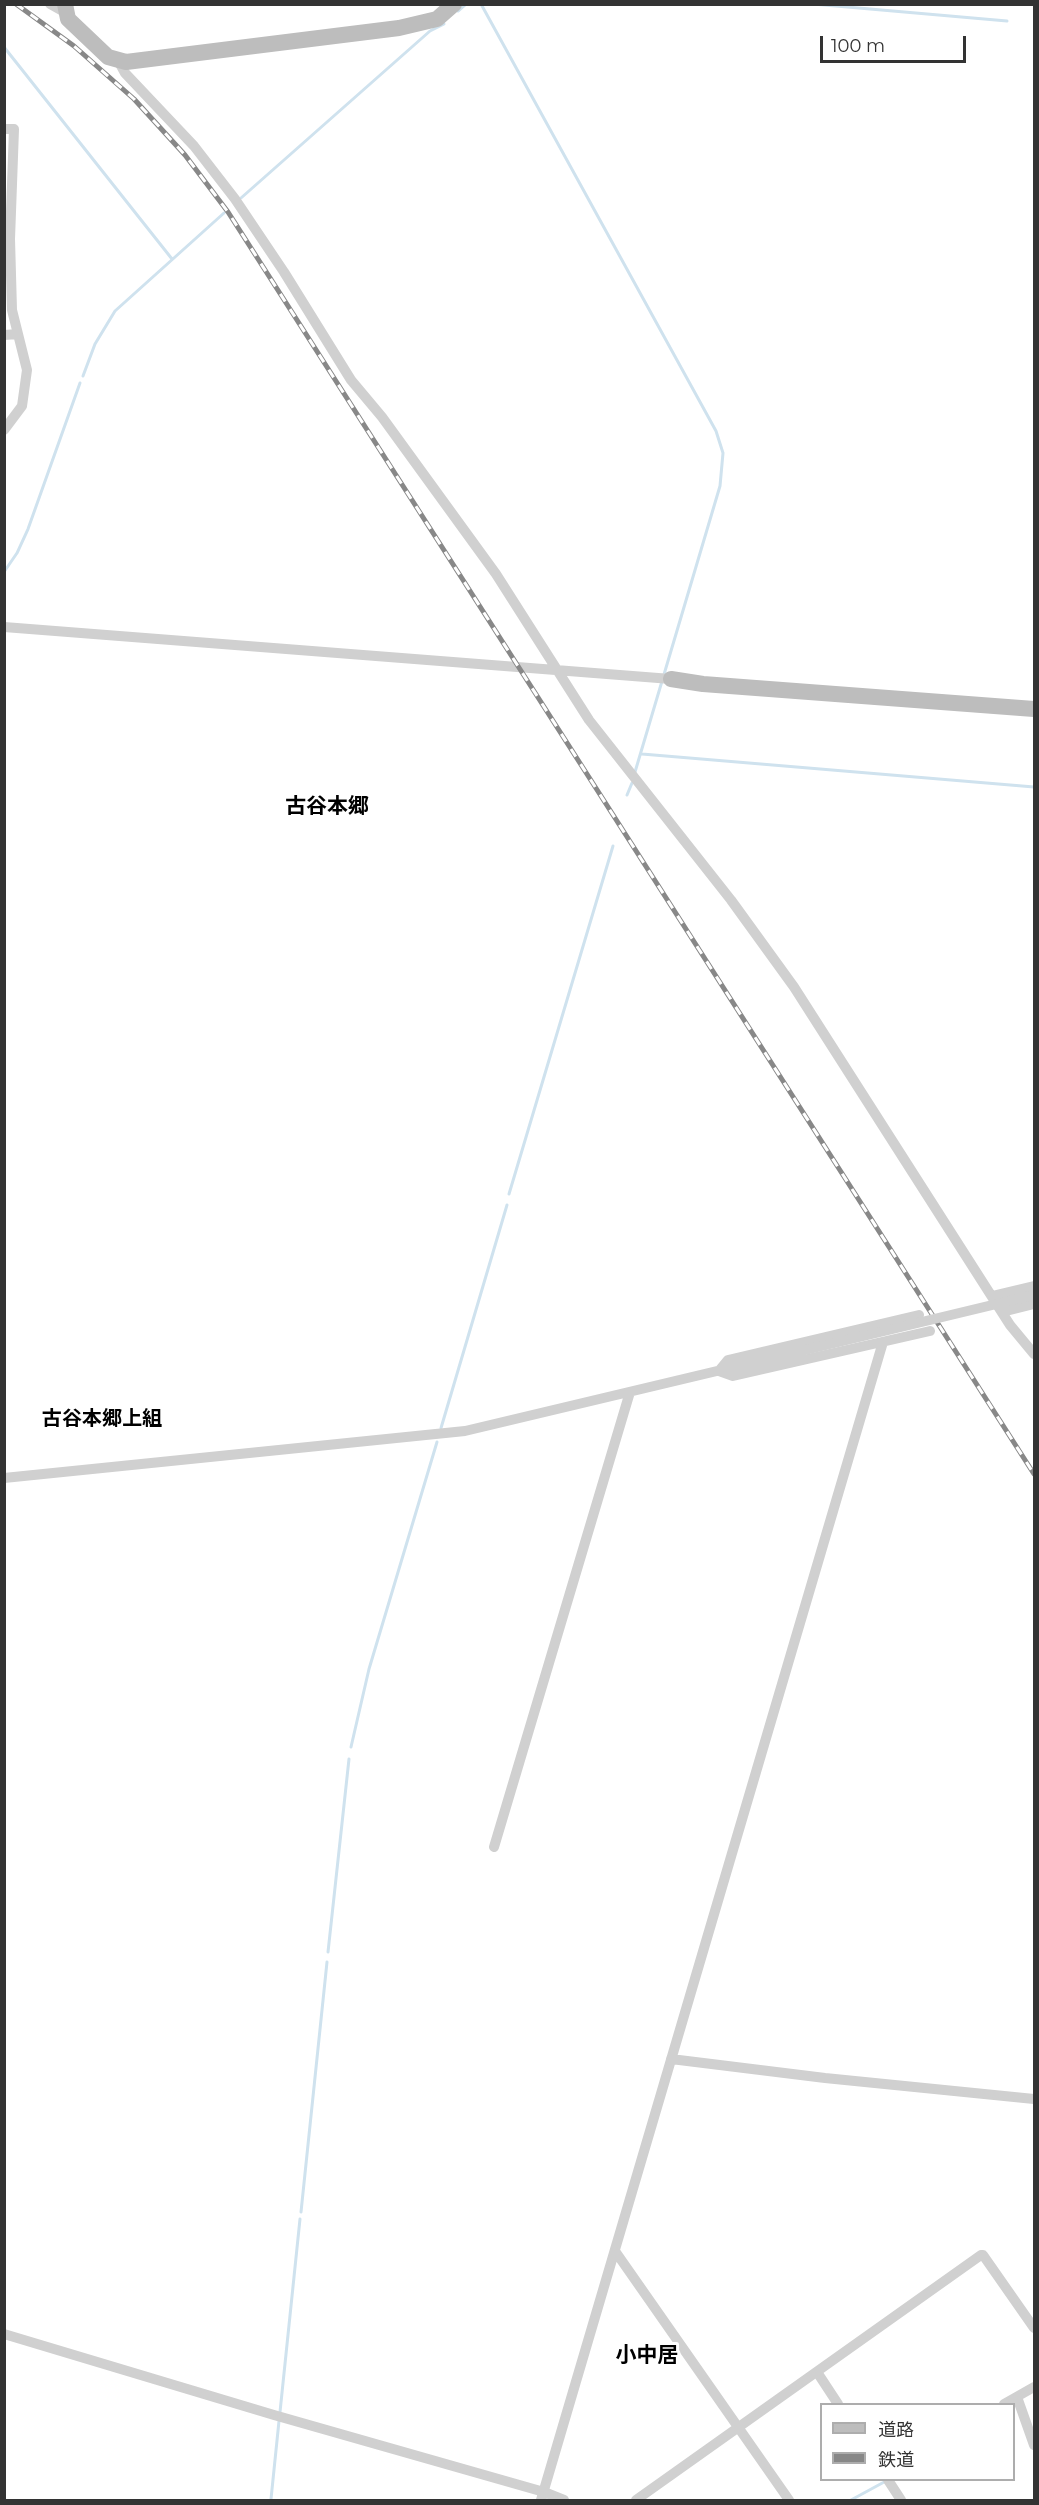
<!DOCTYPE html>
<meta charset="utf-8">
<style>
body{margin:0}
#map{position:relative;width:1039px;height:2505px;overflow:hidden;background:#fff;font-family:Montserrat,"Noto Sans JP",sans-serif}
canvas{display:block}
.frame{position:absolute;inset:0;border:6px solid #333;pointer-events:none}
.legend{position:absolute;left:820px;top:2403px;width:195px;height:78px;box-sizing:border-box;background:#fff;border:2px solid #adadad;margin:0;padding:8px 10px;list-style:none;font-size:18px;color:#333}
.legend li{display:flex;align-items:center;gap:12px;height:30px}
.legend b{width:30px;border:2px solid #adadad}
.scale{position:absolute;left:820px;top:36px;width:146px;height:27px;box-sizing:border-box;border:3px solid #333;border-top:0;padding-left:8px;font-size:18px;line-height:21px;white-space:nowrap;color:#333;-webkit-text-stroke:4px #fff;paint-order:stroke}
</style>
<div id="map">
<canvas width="1039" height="2505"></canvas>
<div class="frame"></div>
<ul class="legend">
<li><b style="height:8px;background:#bdbdbd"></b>道路</li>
<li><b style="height:8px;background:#888"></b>鉄道</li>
</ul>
<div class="scale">100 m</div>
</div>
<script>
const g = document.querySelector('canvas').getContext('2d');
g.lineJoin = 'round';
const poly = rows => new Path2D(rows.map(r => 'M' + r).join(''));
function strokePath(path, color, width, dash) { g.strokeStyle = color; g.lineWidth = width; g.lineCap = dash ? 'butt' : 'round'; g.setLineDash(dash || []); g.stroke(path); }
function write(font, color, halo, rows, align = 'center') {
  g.font = font + ' Montserrat,"Noto Sans JP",sans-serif'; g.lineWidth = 6; g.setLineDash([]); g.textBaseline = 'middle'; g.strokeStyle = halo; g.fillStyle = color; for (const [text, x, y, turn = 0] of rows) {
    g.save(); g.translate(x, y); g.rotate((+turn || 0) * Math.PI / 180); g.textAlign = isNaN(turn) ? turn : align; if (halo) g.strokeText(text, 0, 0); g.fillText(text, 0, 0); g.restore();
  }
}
strokePath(poly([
 [481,4,716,431,723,453,720,486,635,772],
 [813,4,1007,21],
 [458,11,466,4],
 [4,47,172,259],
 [241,198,430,31,444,24],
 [83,376,95,344,115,311,224,213],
 [4,572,17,553,28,529,80,383],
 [642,754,1034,787],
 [627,795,632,783],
 [509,1194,613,846],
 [441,1428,507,1205],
 [351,1747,369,1669,437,1442],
 [328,1952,349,1759],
 [301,2212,327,1962],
 [280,2412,300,2219],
 [271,2499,279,2421],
 [851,2500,886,2481]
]), '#cfe2ee', 3);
strokePath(poly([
 [50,4,66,13],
 [119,62,125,73,194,146,235,199,284,272,351,380,382,417,496,574,589,720,731,900,794,987,1010,1325,1034,1354],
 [4,129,14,129,10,239,12,310,27,370,22,406,4,430],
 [4,335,18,334],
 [4,627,671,679],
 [992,1296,1034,1286],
 [1002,1312,1034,1304],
 [919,1315,728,1360,719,1371,733,1376,930,1331],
 [4,1478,465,1431,801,1351],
 [494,1847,630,1392],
 [671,2059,825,2078,1034,2099],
 [615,2251,789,2500],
 [4,2334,274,2415,544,2492,564,2500],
 [817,2372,838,2404],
 [1017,2397,1034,2445],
 [1004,2404,1034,2387],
 [888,2480,901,2500],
 [541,2500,883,1342],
 [636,2500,981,2255,983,2255,1034,2328]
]), '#d0d0d0', 10);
strokePath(poly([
 [65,4,68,19,108,57,126,62,399,28,437,19,454,4],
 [671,679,703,684,1034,709]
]), '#bdbdbd', 16);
const rail = poly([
 [16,4,74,46,134,99,185,155,228,212,1034,1474]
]);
strokePath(rail, '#888', 5);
strokePath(rail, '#fff', 3, [9]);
strokePath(poly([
 [801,1351,1034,1295]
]), '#d0d0d0', 10);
write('bold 20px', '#000', '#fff', [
 ["古谷本郷上組",102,1419]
]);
write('bold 21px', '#000', '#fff', [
 ["古谷本郷",327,807],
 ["小中居",647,2356]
]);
</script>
